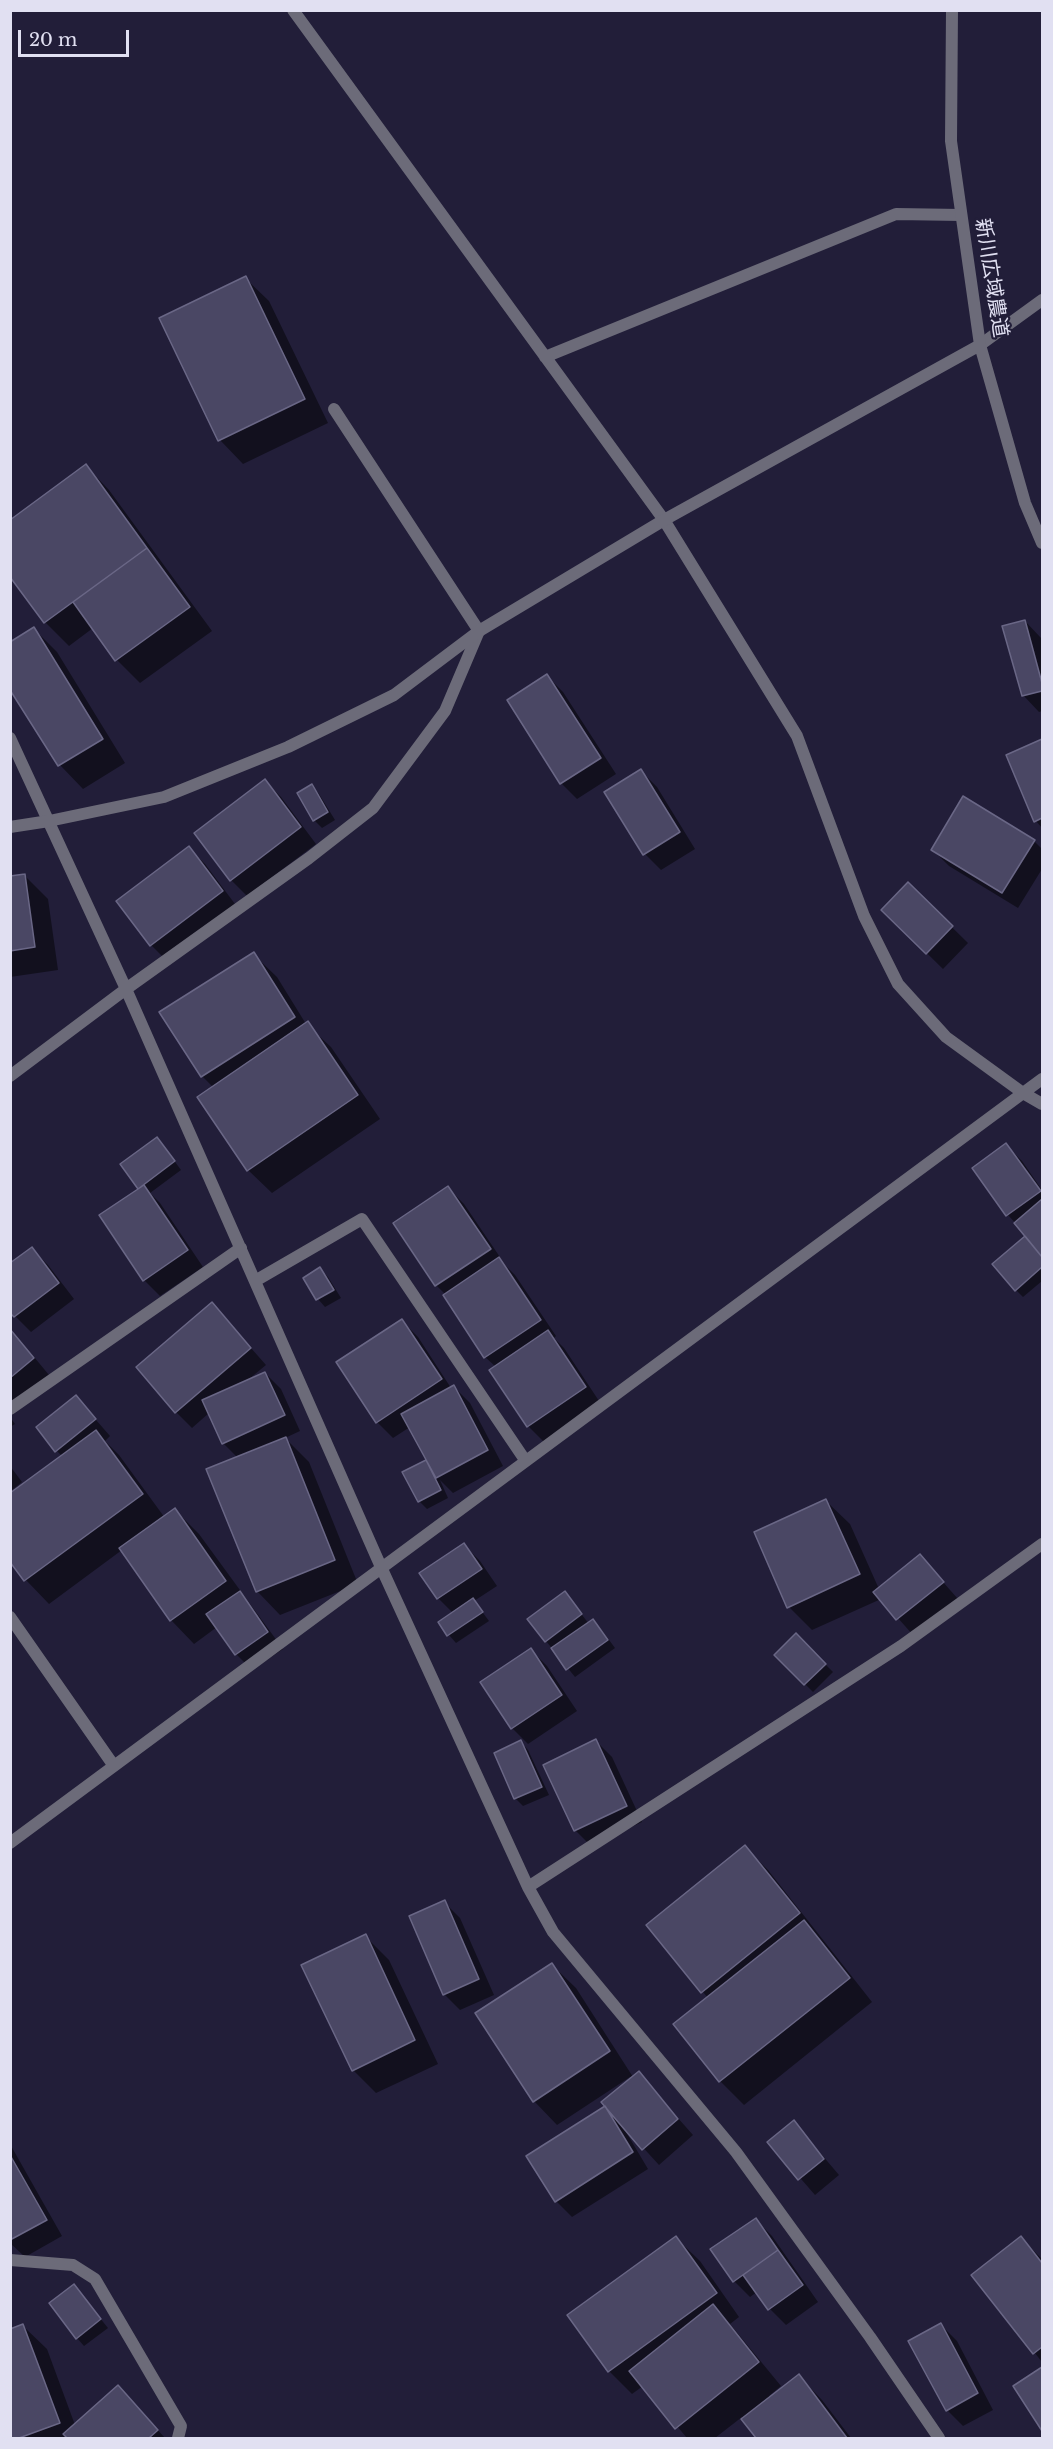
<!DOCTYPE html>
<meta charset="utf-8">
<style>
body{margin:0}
#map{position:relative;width:1053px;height:2449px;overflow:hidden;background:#221e39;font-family:"Libre Baskerville",serif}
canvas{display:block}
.frame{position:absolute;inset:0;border:12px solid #e1e0f2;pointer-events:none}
.scale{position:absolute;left:18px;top:30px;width:111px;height:27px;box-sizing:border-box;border:3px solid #e1e0f2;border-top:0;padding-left:8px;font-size:18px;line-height:21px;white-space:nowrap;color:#e1e0f2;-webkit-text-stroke:4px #221e39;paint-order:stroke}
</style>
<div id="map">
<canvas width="1053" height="2449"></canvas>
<div class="frame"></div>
<div class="scale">20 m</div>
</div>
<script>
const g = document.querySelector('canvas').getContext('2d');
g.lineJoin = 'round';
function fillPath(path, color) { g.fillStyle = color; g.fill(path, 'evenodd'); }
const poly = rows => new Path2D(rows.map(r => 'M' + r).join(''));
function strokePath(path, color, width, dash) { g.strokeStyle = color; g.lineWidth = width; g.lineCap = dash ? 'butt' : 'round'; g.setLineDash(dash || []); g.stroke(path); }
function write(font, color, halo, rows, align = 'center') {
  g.font = font + ' "Libre Baskerville","Noto Sans JP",serif'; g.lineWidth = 4.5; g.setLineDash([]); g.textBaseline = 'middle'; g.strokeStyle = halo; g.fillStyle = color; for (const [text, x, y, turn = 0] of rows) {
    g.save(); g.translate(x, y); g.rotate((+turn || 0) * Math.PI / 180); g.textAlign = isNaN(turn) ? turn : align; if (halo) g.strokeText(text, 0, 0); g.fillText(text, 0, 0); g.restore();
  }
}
fillPath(poly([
 [245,278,269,301,328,423,243,464,220,440,161,319],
 [86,466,109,490,212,631,140,683,117,660,93,628,69,646,45,622,10,574],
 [1025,621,1041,638,1042,644,1042,711,1039,712,1023,695],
 [34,629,57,652,125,763,83,789,60,765,10,687],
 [547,676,563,692,616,774,577,799,561,783],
 [1042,741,1042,828,1036,821,1008,756],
 [641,771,657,787,695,849,661,870,645,854,606,793],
 [265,781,281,797,316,844,247,896,231,880],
 [312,786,319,794,335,820,322,828,314,820],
 [1034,841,1042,849,1042,869,1018,908,949,866,933,850],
 [189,848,205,864,238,908,167,961,151,945],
 [24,875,48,899,58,970,10,977,10,877],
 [908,884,968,943,943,969,883,910],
 [253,954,277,977,306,1024,331,1047,380,1119,272,1193,248,1170,214,1088,202,1076],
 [1006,1145,1022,1161,1042,1190,1042,1281,1023,1297,1016,1290,1031,1244,1019,1227,1008,1215],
 [164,1147,181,1170,150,1193,160,1203,203,1267,160,1296,144,1280,141,1189,123,1165],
 [448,1188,464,1204,506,1266,515,1275,556,1336,554,1338,564,1348,601,1404,544,1442,528,1426,496,1367,485,1357,446,1295,436,1285],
 [32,1249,48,1265,74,1299,31,1332,15,1316],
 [320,1269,328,1277,341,1298,325,1307,318,1299,305,1278],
 [212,1304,266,1365,249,1379,265,1373,281,1389,300,1431,285,1438,309,1462,358,1584,280,1615,257,1591,238,1458,223,1443,209,1413,192,1428,176,1412],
 [402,1321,418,1337,451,1388,454,1387,470,1403,503,1466,453,1493,440,1480,448,1498,427,1509,419,1501,404,1472,428,1460,410,1427,393,1438,377,1422,338,1362],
 [10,1328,49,1375,15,1403,10,1399],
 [76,1397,110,1436,105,1441,119,1455,165,1518,175,1510,199,1534,283,1649,252,1670,236,1654,217,1627,194,1644,171,1620,122,1550,49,1604,26,1580,10,1560,10,1466,22,1482,12,1490,14,1492,62,1456,57,1451],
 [10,1417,15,1424,10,1427],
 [826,1501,850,1524,879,1589,920,1556,958,1599,913,1635,881,1599,812,1630,789,1607],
 [464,1545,480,1561,497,1586,474,1601,489,1621,456,1643,449,1635,453,1613,438,1598,421,1573],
 [565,1593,589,1624,593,1621,601,1629,615,1648,575,1677,546,1641],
 [796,1635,833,1672,813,1692,776,1655],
 [531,1650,547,1666,577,1711,528,1744,512,1728],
 [596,1741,612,1757,642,1822,591,1846,575,1830],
 [521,1742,528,1750,549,1795,523,1806,515,1798],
 [745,1847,768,1870,872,2002,744,2105,720,2081,675,2024,708,1998,648,1925],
 [444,1902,460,1918,494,1995,460,2010,444,1994],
 [365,1936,389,1960,438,2064,376,2093,353,2070],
 [552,1965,576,1988,633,2077,638,2073,693,2135,659,2165,628,2131,626,2132,648,2169,572,2217,556,2201,607,2107,632,2079,630,2077,557,2125,534,2101],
 [794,2122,839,2175,815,2195,769,2142],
 [10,2144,62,2236,25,2257,10,2243],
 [756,2220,772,2236,818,2302,786,2325,770,2309,757,2292,750,2297,734,2281],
 [676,2238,700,2261,739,2317,730,2324,781,2386,769,2396,770,2398,799,2376,822,2400,851,2438,757,2438,742,2417,715,2438,687,2438,643,2386,632,2394,609,2371],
 [1021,2238,1042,2259,1042,2362,973,2275],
 [74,2286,108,2328,84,2346,77,2338],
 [941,2325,957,2341,993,2410,963,2426,947,2410],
 [23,2326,47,2349,75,2425,133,2403,165,2438,10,2438,10,2330],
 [1042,2368,1042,2428,1015,2386]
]), '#0007');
const building = poly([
 [246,276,305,399,218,441,159,318,246,276],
 [86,464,147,548,44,623,10,577,10,520,86,464],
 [147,548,190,607,115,661,73,602,147,548],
 [1025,620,1042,683,1042,691,1022,696,1002,626,1025,620],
 [34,627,103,739,58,766,10,690,10,642,34,627],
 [547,674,601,758,560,784,507,700,547,674],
 [1042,739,1042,818,1034,822,1006,755,1042,739],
 [641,769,680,832,643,855,604,792,641,769],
 [265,779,301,827,230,881,194,833,265,779],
 [312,784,328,812,313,821,297,793,312,784],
 [963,796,1035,840,1002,893,931,850,963,796],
 [189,846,223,891,150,946,116,901,189,846],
 [25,874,35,947,10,951,10,876,25,874],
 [908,882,953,926,926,954,881,910,908,882],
 [254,952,295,1017,201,1077,159,1012,254,952],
 [308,1021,358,1095,247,1171,197,1097,308,1021],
 [157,1137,175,1161,138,1189,120,1164,157,1137],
 [1006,1143,1041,1191,1006,1216,972,1168,1006,1143],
 [144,1185,188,1250,143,1281,99,1215,144,1185],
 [448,1186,491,1249,435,1286,393,1223,448,1186],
 [1042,1199,1042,1257,1014,1223,1042,1199],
 [1025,1236,1042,1257,1042,1267,1015,1291,992,1264,1025,1236],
 [32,1247,59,1283,14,1317,10,1313,10,1263,32,1247],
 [499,1257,541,1320,484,1358,443,1295,499,1257],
 [320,1267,334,1290,316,1300,303,1278,320,1267],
 [212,1302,251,1348,175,1413,136,1367,212,1302],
 [402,1319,442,1379,376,1423,336,1362,402,1319],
 [10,1329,34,1358,10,1378,10,1329],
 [548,1330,586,1387,527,1427,489,1370,548,1330],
 [265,1372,285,1415,222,1444,202,1400,265,1372],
 [454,1385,488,1450,436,1478,401,1414,454,1385],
 [76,1395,96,1419,55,1452,36,1427,76,1395],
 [96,1430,143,1494,24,1581,10,1562,10,1493,96,1430],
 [286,1437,335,1560,256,1592,206,1469,286,1437],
 [426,1460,441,1490,418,1502,402,1472,426,1460],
 [826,1499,860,1574,787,1608,754,1532,826,1499],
 [175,1508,226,1581,170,1621,119,1548,175,1508],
 [464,1543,482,1569,437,1599,419,1573,464,1543],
 [920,1554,944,1582,896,1620,873,1592,920,1554],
 [240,1591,268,1632,235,1655,206,1614,240,1591],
 [565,1591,582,1614,545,1642,527,1619,565,1591],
 [473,1598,483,1612,447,1636,438,1622,473,1598],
 [593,1619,608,1640,566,1670,551,1648,593,1619],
 [796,1633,826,1664,804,1685,774,1655,796,1633],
 [531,1648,562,1695,511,1729,480,1682,531,1648],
 [596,1739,627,1806,574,1831,543,1765,596,1739],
 [521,1740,542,1787,514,1799,494,1753,521,1740],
 [745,1845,800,1913,701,1993,646,1925,745,1845],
 [445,1900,479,1979,443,1995,409,1916,445,1900],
 [804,1920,850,1978,719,2082,673,2024,804,1920],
 [366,1934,415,2040,352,2071,301,1965,366,1934],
 [552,1963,610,2051,533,2102,475,2013,552,1963],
 [639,2071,678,2119,642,2150,601,2102,639,2071],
 [605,2106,633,2152,555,2202,526,2156,605,2106],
 [794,2120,824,2159,798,2180,767,2142,794,2120],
 [10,2155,47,2220,10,2240,10,2155],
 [756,2218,778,2250,733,2282,710,2249,756,2218],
 [676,2236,717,2293,608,2372,567,2315,676,2236],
 [1021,2236,1042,2263,1042,2347,1033,2354,971,2275,1021,2236],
 [778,2250,803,2285,768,2310,743,2275,778,2250],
 [74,2284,101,2319,76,2339,49,2303,74,2284],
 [713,2304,759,2362,675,2429,629,2371,713,2304],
 [941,2323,978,2393,946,2411,908,2341,941,2323],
 [23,2324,60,2423,19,2438,10,2438,10,2329,23,2324],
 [1042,2367,1042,2431,1013,2386,1042,2367],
 [799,2374,847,2438,756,2438,741,2419,799,2374],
 [118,2385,158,2430,149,2438,67,2438,63,2434,118,2385]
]);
fillPath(building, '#4a4764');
strokePath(building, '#6a6786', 1.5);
strokePath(poly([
 [293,10,664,520,797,736,864,916,898,984,946,1037,1023,1093,1042,1104],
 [980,345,1042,300],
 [545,357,896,214,961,215],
 [10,738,126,989,381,1567,528,1887,553,1932,736,2152,870,2337,939,2438],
 [10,1076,126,989,309,858,373,808,445,711,479,631,334,409],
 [255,1281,362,1219,525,1460],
 [10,1409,241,1248],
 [10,1617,114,1766],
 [10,1843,1042,1079],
 [528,1887,901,1646,1042,1544],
 [10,2260,73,2265,95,2279,181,2426,178,2438]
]), '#6c6b79', 12);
strokePath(poly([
 [952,10,951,141,980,345,1025,503,1042,543],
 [10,827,49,821,164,797,288,747,394,695,479,631,664,520,980,345]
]), '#6c6b79', 12);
write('20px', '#e1e0f2', '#221e39', [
 ["新川広域農道",991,278,81]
]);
</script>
